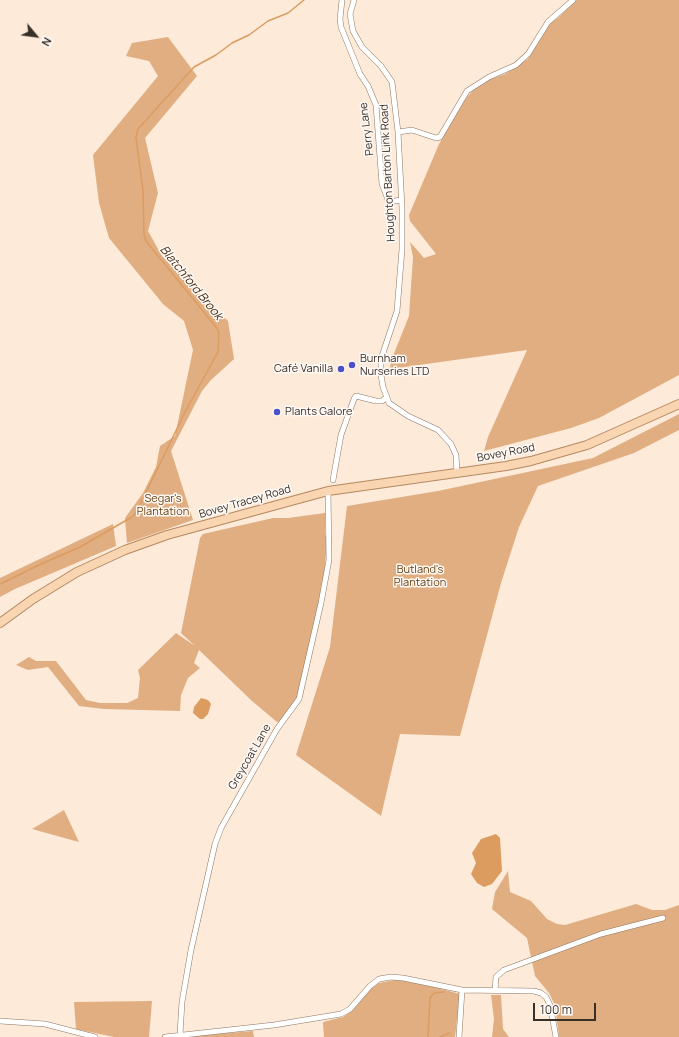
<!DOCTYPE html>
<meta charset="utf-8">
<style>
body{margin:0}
#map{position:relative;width:679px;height:1037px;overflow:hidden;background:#fdead9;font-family:Manrope,sans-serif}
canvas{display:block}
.north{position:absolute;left:16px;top:16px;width:40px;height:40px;-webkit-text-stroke:3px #fffaf6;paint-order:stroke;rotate:119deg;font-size:11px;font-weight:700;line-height:16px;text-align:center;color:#382f27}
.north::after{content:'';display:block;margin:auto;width:14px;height:18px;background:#382f27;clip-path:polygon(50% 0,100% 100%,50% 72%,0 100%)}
.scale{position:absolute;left:533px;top:1003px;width:63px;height:18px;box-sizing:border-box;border:2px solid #382f27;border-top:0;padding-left:5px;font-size:12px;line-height:14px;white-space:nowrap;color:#382f27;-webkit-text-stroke:3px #fffaf6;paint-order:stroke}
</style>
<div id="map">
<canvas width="679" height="1037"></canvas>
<div class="north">N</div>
<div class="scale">100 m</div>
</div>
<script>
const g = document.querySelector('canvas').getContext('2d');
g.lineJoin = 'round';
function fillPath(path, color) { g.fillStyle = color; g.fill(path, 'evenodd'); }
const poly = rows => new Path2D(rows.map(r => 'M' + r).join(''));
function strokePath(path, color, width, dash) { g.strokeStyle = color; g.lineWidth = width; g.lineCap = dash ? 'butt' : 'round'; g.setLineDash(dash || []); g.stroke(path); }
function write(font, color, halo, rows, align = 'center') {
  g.font = font + ' Manrope,sans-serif'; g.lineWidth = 3; g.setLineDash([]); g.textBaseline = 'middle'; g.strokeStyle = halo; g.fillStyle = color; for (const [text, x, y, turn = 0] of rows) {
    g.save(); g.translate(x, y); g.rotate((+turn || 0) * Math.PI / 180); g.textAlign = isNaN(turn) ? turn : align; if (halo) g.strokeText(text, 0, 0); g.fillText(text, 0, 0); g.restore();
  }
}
fillPath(poly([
 [576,0,679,0,679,375,599,418,571,428,484,451,488,437,527,350,390,369,391,361,409,316,413,257,410,242,424,258,436,254,410,221,409,215,439,144,462,103,474,89,491,79,505,74,528,59,551,22,558,18],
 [168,37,197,76,145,138,158,193,148,231,162,256,228,321,234,359,211,380,202,391,171,451,193,520,127,543,125,518,143,493,156,467,160,446,175,436,193,350,184,321,163,304,109,238,99,203,93,155,158,76,149,61,126,56,132,43],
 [679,414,679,430,634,453,538,486,519,527,501,583,460,736,400,734,381,816,296,755,330,647,347,506,438,491,593,458],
 [325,513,325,534,327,539,324,581,297,698,281,721,277,722,252,701,199,650,194,663,200,668,188,678,181,695,180,711,104,709,79,706,48,667,28,670,16,665,29,657,36,661,56,661,86,700,100,703,127,703,138,698,140,678,138,670,176,633,195,646,181,633,200,538,203,534,273,518,288,518],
 [113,524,116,546,15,589,0,597,0,578],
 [64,810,79,842,32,829],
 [508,871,510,892,531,901,547,919,557,924,565,925,636,904,652,910,665,910,679,905,679,1037,559,1037,555,1005,549,993,535,976,527,938,492,909,495,892],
 [395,980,416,982,460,994,455,1037,324,1037,323,1022,343,1017,353,1010,368,991,379,983],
 [491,995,501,995,503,1029,509,1037,492,1037,494,1019],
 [152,1001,149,1037,114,1037,76,1029,74,1002],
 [253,1031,254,1037,182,1037,229,1033]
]), '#e1ae81');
fillPath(poly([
 [201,698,208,700,211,704,208,714,203,719,200,719,193,713,194,707],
 [496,834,500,838,502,871,492,884,484,887,477,883,471,874,476,863,472,853,481,839]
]), '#dc9c60');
strokePath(poly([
 [0,584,41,564,80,547,132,517,137,511,186,410,218,352,219,333,216,327,146,241,144,234,143,191,136,137,138,129,194,67,216,55,232,43,249,35,268,21,288,13,304,0],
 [428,1037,430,998,434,993,444,992],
 [440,1037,450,1033]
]), '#dc9c60', 1.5);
const street = poly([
 [342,0,340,19,341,27,360,74,368,86,376,105,382,184,389,202,401,200],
 [354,0,350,14,353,31,362,47,381,66,392,82,398,132,402,208,402,249,397,311,381,359,381,375,383,387,389,403,408,416,438,430,451,444,456,455,457,473],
 [398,132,412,130,436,138,440,137,467,91,489,77,516,65,528,54,548,22,573,0],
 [333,480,341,435,354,399,356,396,376,401,382,401,386,398],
 [495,991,496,977,504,970,601,934,663,918],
 [0,1021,45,1024,95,1037],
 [180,1034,182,1002,191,950,215,844,221,828,277,729,299,699,321,603,329,560,328,491],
 [165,1037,274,1025,341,1014,350,1009,370,986,379,979,391,977,403,978,462,990,534,991,541,993,546,997,550,1005,556,1037],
 [459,1037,462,990]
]);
const primary = poly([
 [0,623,33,599,77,572,125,550,167,535,328,491,506,466,531,461,587,445,679,404]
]);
strokePath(street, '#8c7663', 6);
strokePath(primary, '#b48960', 10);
strokePath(street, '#fff', 5);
strokePath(primary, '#fad5b2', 8);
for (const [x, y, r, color] of [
 [352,365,4,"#4e50c6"],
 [341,369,4,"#4e50c6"],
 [277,412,4,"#4e50c6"]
]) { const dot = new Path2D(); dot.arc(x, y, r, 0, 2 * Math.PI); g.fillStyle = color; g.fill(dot); strokePath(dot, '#fffaf6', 1.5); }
write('11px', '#382f27', '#fffaf6', [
 ["Perry Lane",367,129,-97],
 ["Houghton Barton Link Road",388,173,-93],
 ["Bovey Road",506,453,-11],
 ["Bovey Tracey Road",245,502,-16],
 ["Greycoat Lane",250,757,-60]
]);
write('11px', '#382f27', '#fffaf6', [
 ["Burnham",360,359],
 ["Nurseries LTD",360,372],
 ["Café Vanilla",333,369,"right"],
 ["Plants Galore",285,412]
], 'left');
write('11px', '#693f10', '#fffaf6', [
 ["Segar's",163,499],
 ["Plantation",163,512],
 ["Butland's",420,570],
 ["Plantation",420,583]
]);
write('italic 12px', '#41270c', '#fffaf6', [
 ["Blatchford Brook",191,283,51]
]);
</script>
